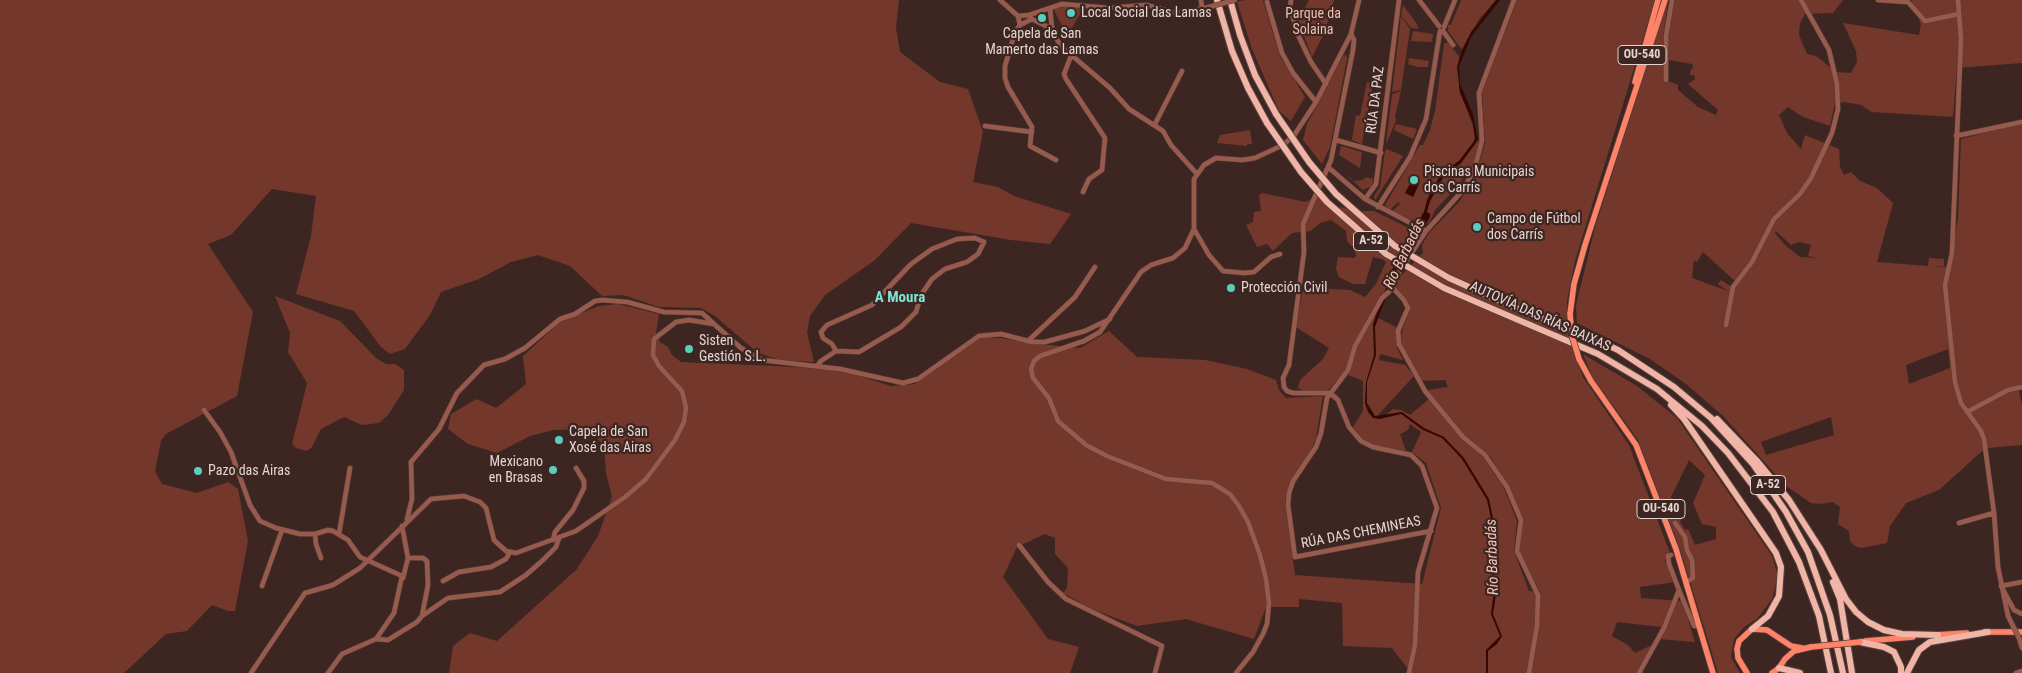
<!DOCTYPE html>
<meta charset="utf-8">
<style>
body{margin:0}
canvas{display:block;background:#3d2621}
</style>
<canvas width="2022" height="673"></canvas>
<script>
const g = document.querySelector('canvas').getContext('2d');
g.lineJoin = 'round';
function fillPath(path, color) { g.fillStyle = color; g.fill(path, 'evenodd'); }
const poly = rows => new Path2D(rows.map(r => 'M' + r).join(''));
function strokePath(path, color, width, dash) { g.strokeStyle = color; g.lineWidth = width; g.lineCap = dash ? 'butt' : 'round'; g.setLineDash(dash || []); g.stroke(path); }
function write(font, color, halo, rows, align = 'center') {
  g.font = font + ' "Roboto Condensed",sans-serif'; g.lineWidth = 4.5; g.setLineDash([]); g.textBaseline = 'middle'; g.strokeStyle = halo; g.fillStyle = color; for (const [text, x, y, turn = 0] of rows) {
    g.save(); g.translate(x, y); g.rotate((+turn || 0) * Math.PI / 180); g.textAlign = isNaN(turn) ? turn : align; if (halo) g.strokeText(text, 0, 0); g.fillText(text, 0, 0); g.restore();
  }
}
fillPath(poly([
 [0,0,899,0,896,28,900,52,940,82,968,89,983,132,973,182,998,187,1014,196,1071,214,1050,244,1011,240,911,223,875,260,825,295,810,316,807,333,814,362,780,360,758,353,715,316,701,308,659,307,623,295,602,296,570,266,538,255,511,262,479,279,441,292,430,315,405,349,390,354,381,347,354,311,296,294,311,236,316,196,272,189,231,235,208,244,253,312,237,396,166,434,161,441,155,471,162,484,197,493,228,482,238,489,248,541,235,611,228,611,212,605,187,631,166,634,124,673,0,673],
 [1245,0,1263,0,1280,56,1305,97,1291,121,1279,111,1252,49,1238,5,1237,2],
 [1309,0,1334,0,1324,34,1312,57,1297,18,1304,10],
 [1461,0,1496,0,1480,18,1462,50,1448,31,1448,25,1451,25],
 [1517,0,1655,0,1575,261,1567,301,1567,320,1572,348,1583,377,1629,445,1670,553,1666,556,1665,562,1675,582,1640,587,1641,598,1682,601,1695,642,1658,639,1656,637,1661,627,1617,622,1612,636,1628,645,1635,653,1652,645,1641,673,1411,673,1392,648,1343,646,1342,603,1299,599,1299,607,1266,607,1254,639,1186,619,1137,626,1092,609,1063,593,1067,588,1068,568,1055,554,1055,538,1045,534,1017,547,1003,577,1048,639,1079,647,1070,673,449,673,453,646,470,633,497,641,577,569,598,536,612,497,606,473,604,448,591,429,554,430,530,436,497,453,468,444,448,429,451,414,477,399,496,408,526,384,523,356,561,321,599,306,618,304,659,314,656,333,660,342,668,347,672,355,681,362,820,368,860,376,891,386,915,384,964,347,981,338,1001,338,1029,343,1080,348,1109,331,1137,357,1205,360,1247,369,1276,380,1279,390,1286,398,1323,396,1316,438,1304,469,1285,500,1295,575,1422,584,1441,508,1426,463,1412,452,1421,432,1410,424,1408,430,1400,434,1406,451,1374,445,1362,439,1353,427,1363,411,1363,381,1344,373,1328,390,1302,390,1298,388,1300,380,1323,359,1329,348,1296,327,1303,289,1311,288,1350,290,1365,297,1376,284,1386,262,1382,259,1373,257,1365,284,1353,284,1339,277,1336,269,1338,257,1354,258,1356,256,1355,249,1347,241,1346,231,1331,220,1320,223,1311,231,1292,233,1273,251,1267,244,1257,247,1246,225,1253,222,1254,212,1261,211,1259,195,1262,193,1306,202,1317,196,1339,207,1361,211,1374,211,1419,233,1413,248,1398,270,1392,284,1381,295,1372,315,1398,328,1397,348,1403,360,1380,354,1379,360,1405,365,1414,376,1378,415,1384,416,1393,409,1401,410,1410,415,1429,399,1461,438,1483,457,1504,488,1517,521,1514,551,1529,591,1540,592,1519,551,1523,520,1507,486,1490,456,1464,435,1427,390,1448,387,1445,380,1421,381,1402,346,1401,337,1403,328,1410,310,1409,303,1396,287,1399,278,1423,253,1422,245,1429,233,1459,202,1476,174,1485,143,1482,92],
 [1668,0,1663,40,1665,84,1669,81,1678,85,1678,90,1698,107,1716,115,1718,110,1688,84,1695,79,1694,75,1690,75,1691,69,1693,69,1692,64,1669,60,1668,32,1674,0,1843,0,1833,13,1805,14,1800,23,1799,35,1807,54,1816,56,1836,72,1851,73,1857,62,1856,51,1843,23,1919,35,1921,24,1911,0,2022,0,2022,63,1957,68,1953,117,1872,112,1861,105,1845,102,1835,103,1830,126,1803,117,1788,107,1779,115,1787,133,1801,149,1805,135,1839,149,1840,167,1844,175,1851,172,1860,181,1877,188,1893,203,1877,262,1928,266,1929,258,1944,259,1944,266,1930,266,1949,267,1958,219,1961,139,2022,123,2022,387,2019,392,2022,405,2022,445,1988,448,1981,452,1939,490,1906,503,1890,526,1887,543,1861,548,1855,546,1850,541,1849,531,1838,524,1840,507,1833,502,1820,504,1811,503,1786,486,1723,416,1686,384,1650,359,1577,323,1576,305,1596,224],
 [1776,231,1791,245,1799,242,1811,245,1808,256,1817,258,1800,257,1786,246,1775,233],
 [1703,252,1735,281,1730,286,1721,280,1718,284,1728,291,1692,278,1694,260,1697,262],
 [1948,349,1950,368,1909,384,1906,365],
 [1831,417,1834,435,1766,455,1761,442],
 [1403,5,1417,24,1418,29,1411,28,1401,15],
 [1072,6,1084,8,1071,29,1063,28,1053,8],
 [1401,16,1410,29,1401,90,1392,92],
 [1413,31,1433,34,1432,42,1411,41],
 [1447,42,1459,56,1459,87,1476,135,1473,143,1461,159,1441,174,1429,195,1421,224,1392,211,1400,204,1398,202,1390,210,1385,205,1420,145,1423,145,1430,130,1435,111,1444,44],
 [1346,55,1348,60,1347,59,1330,147,1322,164,1303,140,1307,124,1343,56],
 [1409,58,1429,61,1428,67,1417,67,1408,64],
 [1367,82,1373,83,1362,144,1352,140,1356,115,1360,116],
 [1401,91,1395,116,1396,121,1386,144,1392,94],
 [1396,124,1417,129,1413,139,1394,130],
 [1250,130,1252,144,1247,144,1247,146,1217,143,1220,135],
 [1478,140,1481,140,1478,156,1472,167,1468,169,1459,185,1435,210,1429,223,1423,225,1430,201,1444,176,1461,163],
 [1341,146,1362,152,1360,168,1339,155],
 [1387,149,1403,156,1375,200,1374,196,1380,187,1385,151],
 [1338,167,1354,181,1363,180,1366,177,1373,179,1372,186,1363,190],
 [275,296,340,321,376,358,386,364,395,364,404,370,404,390,388,415,379,423,362,425,344,417,321,429,312,447,307,451,296,448,292,444,307,383,288,352,290,333],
 [1583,354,1637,386,1677,418,1772,556,1778,576,1772,599,1757,619,1744,627,1734,639,1731,657,1740,673,1718,673,1680,549,1638,440,1593,378],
 [1689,460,1705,475,1693,503,1702,524,1716,527,1716,539,1695,545,1688,529,1685,530,1680,522,1681,520,1671,497]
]), '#73372b');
fillPath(poly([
 [1496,0,1500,0,1471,37,1459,67,1460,84,1473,114,1478,140,1461,163,1444,176,1430,201,1423,225,1421,224,1427,200,1441,174,1459,161,1475,140,1473,123,1460,93,1457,67,1462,50,1471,32],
 [1413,178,1420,182,1413,197,1405,193],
 [1393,269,1396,270,1375,327,1376,355,1367,382,1367,403,1375,416,1402,412,1424,428,1444,437,1464,458,1489,499,1494,523,1491,564,1497,588,1493,614,1502,636,1497,644,1488,651,1488,673,1486,673,1486,650,1500,636,1491,614,1494,590,1489,553,1492,523,1487,500,1462,459,1442,438,1423,430,1401,414,1380,419,1373,418,1368,412,1365,403,1366,382,1374,355,1373,324]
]), '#350702');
strokePath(poly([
 [1392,278,1426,216]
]), '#350702', 8);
const minor = poly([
 [1000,0,1018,16,1020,25],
 [1201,0,1202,8],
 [1291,0,1290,8,1299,37,1311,62,1326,84],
 [1419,0,1439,26],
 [1878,0,1908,2,1925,21,1959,14],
 [1958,0,1961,39,1952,253,1945,285,1955,382,1961,403,1981,431,1984,439,1994,513,1998,567,2008,616],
 [1267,2,1282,53,1293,73,1316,102],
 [1050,9,1052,28],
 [1029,15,1032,19,1048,27,1062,47,1110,88,1129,109,1163,131,1171,145,1197,174],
 [1018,16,1029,15,1062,4,1109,8,1146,5,1176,13,1205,8],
 [1032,19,1020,25,1015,32,1005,66,1005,78,1008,87,1032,127,1030,146,1056,160],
 [1444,27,1455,0],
 [1443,31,1453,45],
 [1351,34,1354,40,1353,50,1331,160,1303,224,1304,252,1289,365,1283,378,1284,387,1287,391,1293,393,1330,393,1338,400,1349,427,1361,441,1373,447,1411,455,1422,466,1437,508,1418,572,1415,645,1409,673],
 [1071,56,1064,74,1066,79,1105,138,1102,170,1089,179,1083,192],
 [1666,80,1666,36,1672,0],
 [1155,124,1182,71],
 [985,126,1032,132],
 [1956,136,2022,122],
 [1336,140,1381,153],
 [1328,167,1365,199,1426,231],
 [1365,199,1376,184,1399,0],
 [1378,207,1410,157,1426,119,1440,31],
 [1194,229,1209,255,1223,271,1245,273,1254,272,1271,257,1280,254],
 [1393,288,1404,300,1408,308,1398,331,1399,344,1425,391,1463,437,1485,455,1507,487,1521,520,1517,551,1538,595,1537,626,1529,673],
 [1726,325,1733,287,1752,262,1774,219,1800,194,1811,178,1832,133,1838,109,1837,84,1829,50,1801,0],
 [1029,340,1075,297,1095,267],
 [817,366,821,361,836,351,859,352,901,327,916,312,921,295,932,279,945,269,967,262,978,254,984,242,975,238,957,239,932,249,911,264,872,305,827,325,821,332,823,338,832,344,836,351],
 [204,410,220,432,231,452,250,505,260,521,276,528,300,534,315,534,328,530,333,531,348,540,360,557,402,576,394,613,376,639],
 [1967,412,2008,390,2022,387],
 [407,519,412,499,411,462,439,429,457,393,484,365,505,359,525,348,560,319,575,314,595,301,602,300,627,302,664,312,702,313,713,323],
 [1675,523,1685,537,1687,550,1692,560,1693,578,1686,582],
 [1959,523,1994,513],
 [402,526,408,558,403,578],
 [1431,531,1295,557,1288,505,1289,493,1293,481,1316,447,1321,433,1327,398,1348,370,1355,346,1382,298,1393,288,1399,272,1426,231,1464,189,1475,167,1482,141,1479,93,1514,0],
 [315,534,316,544,321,558],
 [339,534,350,468],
 [553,540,555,532,573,510,584,488,584,481,576,468],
 [1019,545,1048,582,1066,599,1162,646,1155,673],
 [408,558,423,558,427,561,428,585,422,616],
 [443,581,459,572,491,567,506,559,510,552],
 [2022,582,2001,586,2014,610,2022,614],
 [262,586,282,530],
 [1679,590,1694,626,1699,626],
 [2019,638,2022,648],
 [251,673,305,593,333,585,360,568,431,499,464,496,480,502,486,508,494,540,506,551,516,553,576,531,625,497,646,479,675,440,684,422,686,408,682,391,659,366,653,355,654,339,676,322,689,320,714,324,741,348,762,360,840,369,903,383,918,379,979,336,1001,334,1032,342,1045,342,1085,331,1110,319],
 [328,673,342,654,376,639,388,640,417,622,422,616,448,598,500,592,526,575,543,560,556,547,559,538],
 [1236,673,1253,652,1263,634,1267,624,1269,603,1266,579,1260,555,1248,522,1239,506,1230,494,1212,483,1166,479,1107,456,1086,445,1058,421,1049,398,1033,378,1031,369,1034,361,1040,356,1084,341,1100,332,1141,272,1151,265,1173,258,1185,248,1194,229,1194,179,1204,165,1216,158,1242,160,1255,158,1281,146,1293,137,1316,102,1351,34,1359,0],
 [1639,673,1664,628,1679,590,1669,564,1668,556,1671,555],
 [2016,673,2022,671]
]);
const major = poly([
 [1635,82,1658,0],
 [1570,314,1574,284,1585,245,1665,0],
 [1579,359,1591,381,1636,445,1676,549,1713,673],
 [1984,632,2022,632],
 [1934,635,1967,633],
 [1865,641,1913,637],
 [1747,673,1738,658,1737,649,1739,641,1752,629,1767,630,1791,646,1802,648],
 [1772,673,1779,668,1785,659,1794,651,1811,647]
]);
const highway = poly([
 [1217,0,1232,51,1248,88,1267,123],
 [1230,0,1240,35,1255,75,1276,114],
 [1516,308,1588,336,1618,350,1674,387,1711,418,1753,464,1786,512,1808,552,1830,615,1843,673],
 [1509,316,1598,354,1657,389,1702,426,1728,453,1773,512,1799,562,1819,616,1831,673],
 [1671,405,1684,419,1776,553,1781,567,1779,596,1768,616,1752,629],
 [1717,419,1757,461,1789,500,1821,550,1846,599,1856,612,1868,622,1884,630,1902,634,1938,635],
 [1833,582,1840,599,1852,673],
 [1860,642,1884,647,1894,652,1901,667,1901,673],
 [1779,668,1800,673],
 [1907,673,1919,650,1930,642,1988,632]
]);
strokePath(minor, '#58423d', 5.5);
strokePath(major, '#58423d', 7);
strokePath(highway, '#58423d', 8);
strokePath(minor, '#975a4d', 4.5);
strokePath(major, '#ff8369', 5.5);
strokePath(highway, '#f1b5a7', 6);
const minorBridge = poly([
 [1205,8,1235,0],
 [2008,616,2019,638]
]);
const majorBridge = poly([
 [1570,314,1572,336,1579,359],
 [1811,647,1860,642]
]);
const highwayBridge = poly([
 [1276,114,1309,162,1336,194,1395,246,1449,278,1516,308],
 [1267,123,1301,172,1327,202,1386,254,1444,288,1509,316]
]);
strokePath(minorBridge, '#58423d', 5.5, []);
strokePath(majorBridge, '#58423d', 7, []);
strokePath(highwayBridge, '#58423d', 8, []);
strokePath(minorBridge, '#975a4d', 4.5);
strokePath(majorBridge, '#ff8369', 5.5);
strokePath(highwayBridge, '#f1b5a7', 6);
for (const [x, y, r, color] of [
 [1071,13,5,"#59cebe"],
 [1042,18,5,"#59cebe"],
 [1414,180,5,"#59cebe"],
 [1477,227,5,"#59cebe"],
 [1231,288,5,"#59cebe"],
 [689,349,5,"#59cebe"],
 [559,440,5,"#59cebe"],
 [553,470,5,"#59cebe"],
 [198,471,5,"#59cebe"]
]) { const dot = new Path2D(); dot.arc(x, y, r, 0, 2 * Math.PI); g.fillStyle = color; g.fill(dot); strokePath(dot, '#3d2621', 2); }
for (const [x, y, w] of [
 [1642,55,48],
 [1371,241,35],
 [1768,485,35],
 [1661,509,48]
]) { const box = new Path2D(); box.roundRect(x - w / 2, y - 9.5, w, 19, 4); g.fillStyle = '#3d2621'; g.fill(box); strokePath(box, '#e5d5d1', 1); }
write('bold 12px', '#e5d5d1', null, [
 ["OU-540",1642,55],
 ["A-52",1371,241],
 ["A-52",1768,485],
 ["OU-540",1661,509]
]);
write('14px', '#e5d5d1', '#3d2621', [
 ["Local Social das Lamas",1081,13],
 ["Capela de San",1042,34,"center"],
 ["Mamerto das Lamas",1042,50,"center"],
 ["Piscinas Municipais",1424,172],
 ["dos Carrís",1424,188],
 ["Campo de Fútbol",1487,219],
 ["dos Carrís",1487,235],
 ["Protección Civil",1241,288],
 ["Sisten",699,341],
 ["Gestión S.L.",699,357],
 ["Capela de San",569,432],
 ["Xosé das Airas",569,448],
 ["Mexicano",543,462,"right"],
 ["en Brasas",543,478,"right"],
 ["Pazo das Airas",208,471]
], 'left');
write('14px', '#f1beb2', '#3d2621', [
 ["Parque da",1313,14],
 ["Solaina",1313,30]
]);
write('14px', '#e5d5d1', '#3d2621', [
 ["RÚA DA PAZ",1376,100,-83],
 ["AUTOVÍA DAS RÍAS BAIXAS",1540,317,24],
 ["RÚA DAS CHEMINEAS",1361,533,-11]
]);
write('italic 15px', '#f4c1b5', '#3d2621', [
 ["Rio Barbadás",1405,254,-64],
 ["Río Barbadás",1493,557,-92]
]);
write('bold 15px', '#7ce4d5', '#3d2621', [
 ["A Moura",900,298]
]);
</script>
